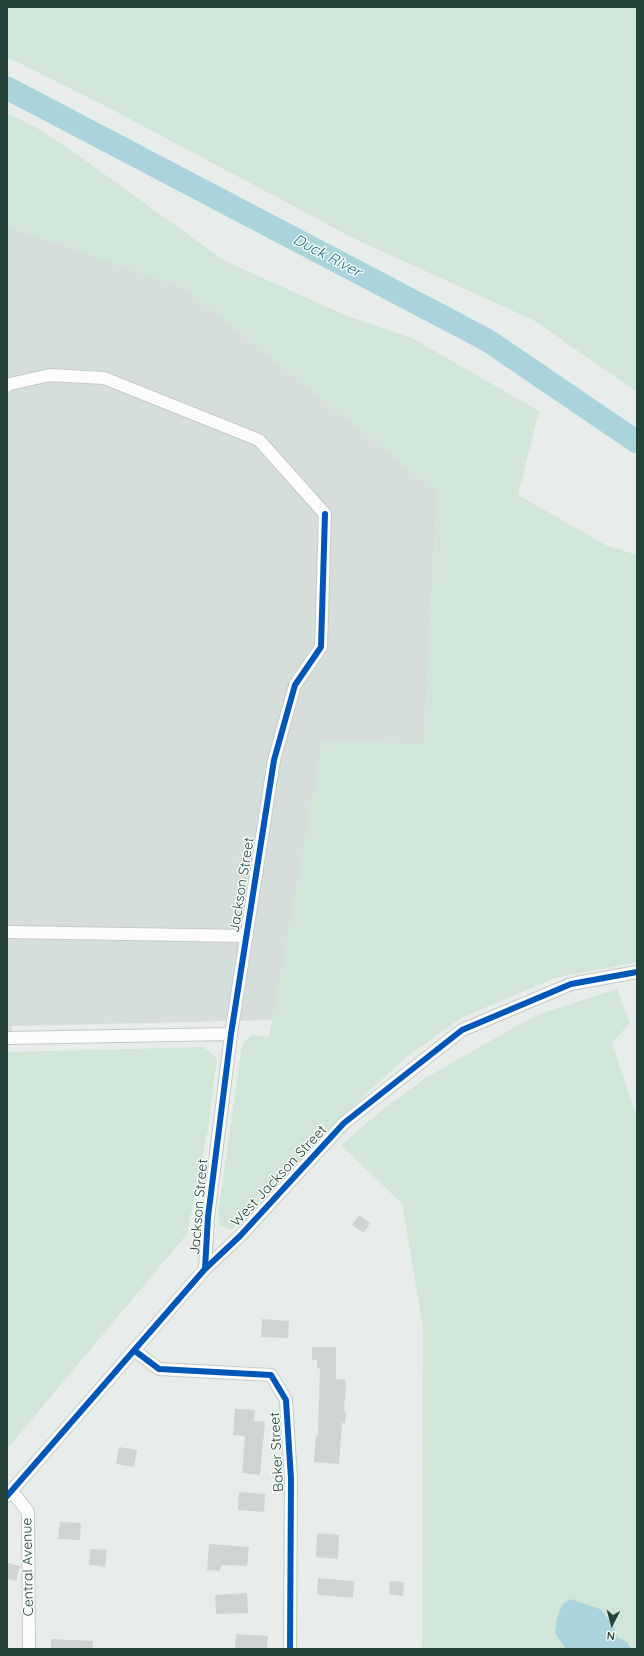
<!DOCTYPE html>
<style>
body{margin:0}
#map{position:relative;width:644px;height:1656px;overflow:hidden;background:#e8edeb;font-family:Quicksand,sans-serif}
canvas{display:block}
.frame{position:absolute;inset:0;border:8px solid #24423a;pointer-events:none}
.north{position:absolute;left:592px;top:1604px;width:40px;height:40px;-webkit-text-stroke:3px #f7fbf9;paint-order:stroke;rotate:186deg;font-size:11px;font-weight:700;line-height:16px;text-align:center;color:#24423a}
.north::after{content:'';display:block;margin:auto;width:14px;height:18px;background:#24423a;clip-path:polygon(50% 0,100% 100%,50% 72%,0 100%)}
</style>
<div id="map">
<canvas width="644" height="1656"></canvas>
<div class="frame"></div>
<div class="north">N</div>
</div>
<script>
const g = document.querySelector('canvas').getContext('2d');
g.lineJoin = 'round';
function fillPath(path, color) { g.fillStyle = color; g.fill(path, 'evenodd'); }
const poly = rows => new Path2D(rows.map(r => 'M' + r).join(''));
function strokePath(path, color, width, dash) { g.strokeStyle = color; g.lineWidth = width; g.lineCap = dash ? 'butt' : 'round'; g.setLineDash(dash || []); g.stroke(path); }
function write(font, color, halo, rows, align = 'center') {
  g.font = font + ' Quicksand,sans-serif'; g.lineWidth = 3; g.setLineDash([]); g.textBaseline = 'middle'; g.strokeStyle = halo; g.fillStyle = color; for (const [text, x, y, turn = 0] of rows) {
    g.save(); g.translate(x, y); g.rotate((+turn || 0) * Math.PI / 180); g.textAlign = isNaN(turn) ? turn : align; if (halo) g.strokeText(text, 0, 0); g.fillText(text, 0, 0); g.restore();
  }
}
fillPath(poly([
 [7,226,185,288,437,492,424,745,323,740,274,1020,12,1026,7,1059]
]), '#d6dedb');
fillPath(poly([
 [7,7,637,7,637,392,533,320,357,240,111,109,7,57],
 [7,113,37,128,75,153,225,261,347,316,412,338,539,411,518,495,606,545,637,555,637,962,555,978,461,1018,405,1058,342,1116,232,1230,220,1226,218,1213,242,1045,251,1035,269,1037,323,740,424,744,437,492,185,288,7,226],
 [617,989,630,1023,612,1043,637,1118,637,1649,422,1649,423,1328,402,1204,341,1145,382,1110,427,1077,536,1015],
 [203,1047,217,1058,208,1130,187,1234,7,1449,8,1052]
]), '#d1e6d8');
fillPath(poly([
 [570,1599,600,1609,613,1624,617,1637,627,1642,631,1649,566,1649,555,1633,557,1618,562,1605]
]), '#a9d4db');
strokePath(poly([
 [7,88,487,340,637,442]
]), '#a9d4db', 23);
fillPath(poly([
 [359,1215,370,1223,364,1233,352,1225],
 [262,1319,289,1321,288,1338,261,1337],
 [312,1347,336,1347,336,1379,346,1380,344,1411,346,1412,345,1423,342,1423,339,1464,314,1462,316,1435,318,1435,320,1368,317,1369,317,1360,312,1360],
 [235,1409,255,1410,254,1421,265,1422,260,1475,242,1473,245,1436,233,1435],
 [119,1447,137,1450,134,1467,116,1464],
 [239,1492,265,1494,264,1512,238,1510],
 [60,1522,81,1523,80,1540,58,1539],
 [317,1533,339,1535,338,1559,316,1557],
 [209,1544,249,1547,247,1566,221,1565,220,1571,207,1570],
 [90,1549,107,1550,105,1567,89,1565],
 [7,1563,20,1566,16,1581,7,1579],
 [318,1578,354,1581,353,1598,317,1595],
 [390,1581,404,1582,403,1596,389,1594],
 [247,1593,248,1613,216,1614,215,1595],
 [236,1634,268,1636,267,1649,235,1649],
 [51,1639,93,1641,93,1649,51,1649]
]), '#cfd4d2');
const minor = poly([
 [7,386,10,384,50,375,104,378,259,440,325,514,321,647,295,685,274,760,231,1034,208,1217,205,1269],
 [7,932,247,936],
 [7,1038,231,1034],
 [135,1351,159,1369,271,1375,286,1400,291,1479,290,1649],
 [12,1491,28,1512,29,1649],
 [7,1496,205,1269,240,1236,344,1123,462,1030,571,984,637,972]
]);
strokePath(minor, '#c5cac8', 14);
strokePath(minor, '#fcfcfc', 12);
strokePath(poly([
 [205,1269,208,1217,231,1034,274,760,295,685,321,647,325,514],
 [135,1351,159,1369,271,1375,286,1400,291,1479,290,1649],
 [7,1496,205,1269,240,1236,344,1123,462,1030,571,984,637,972]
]), '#0057b8', 6);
write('14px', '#24423a', '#f7fbf9', [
 ["Jackson Street",242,885,-81],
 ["West Jackson Street",279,1176,-47],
 ["Jackson Street",199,1207,-85],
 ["Baker Street",277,1452,-93],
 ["Central Avenue",28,1567,-91]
]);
write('italic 15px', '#1c6f80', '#f7fbf9', [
 ["Duck River",327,256,28]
]);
</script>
